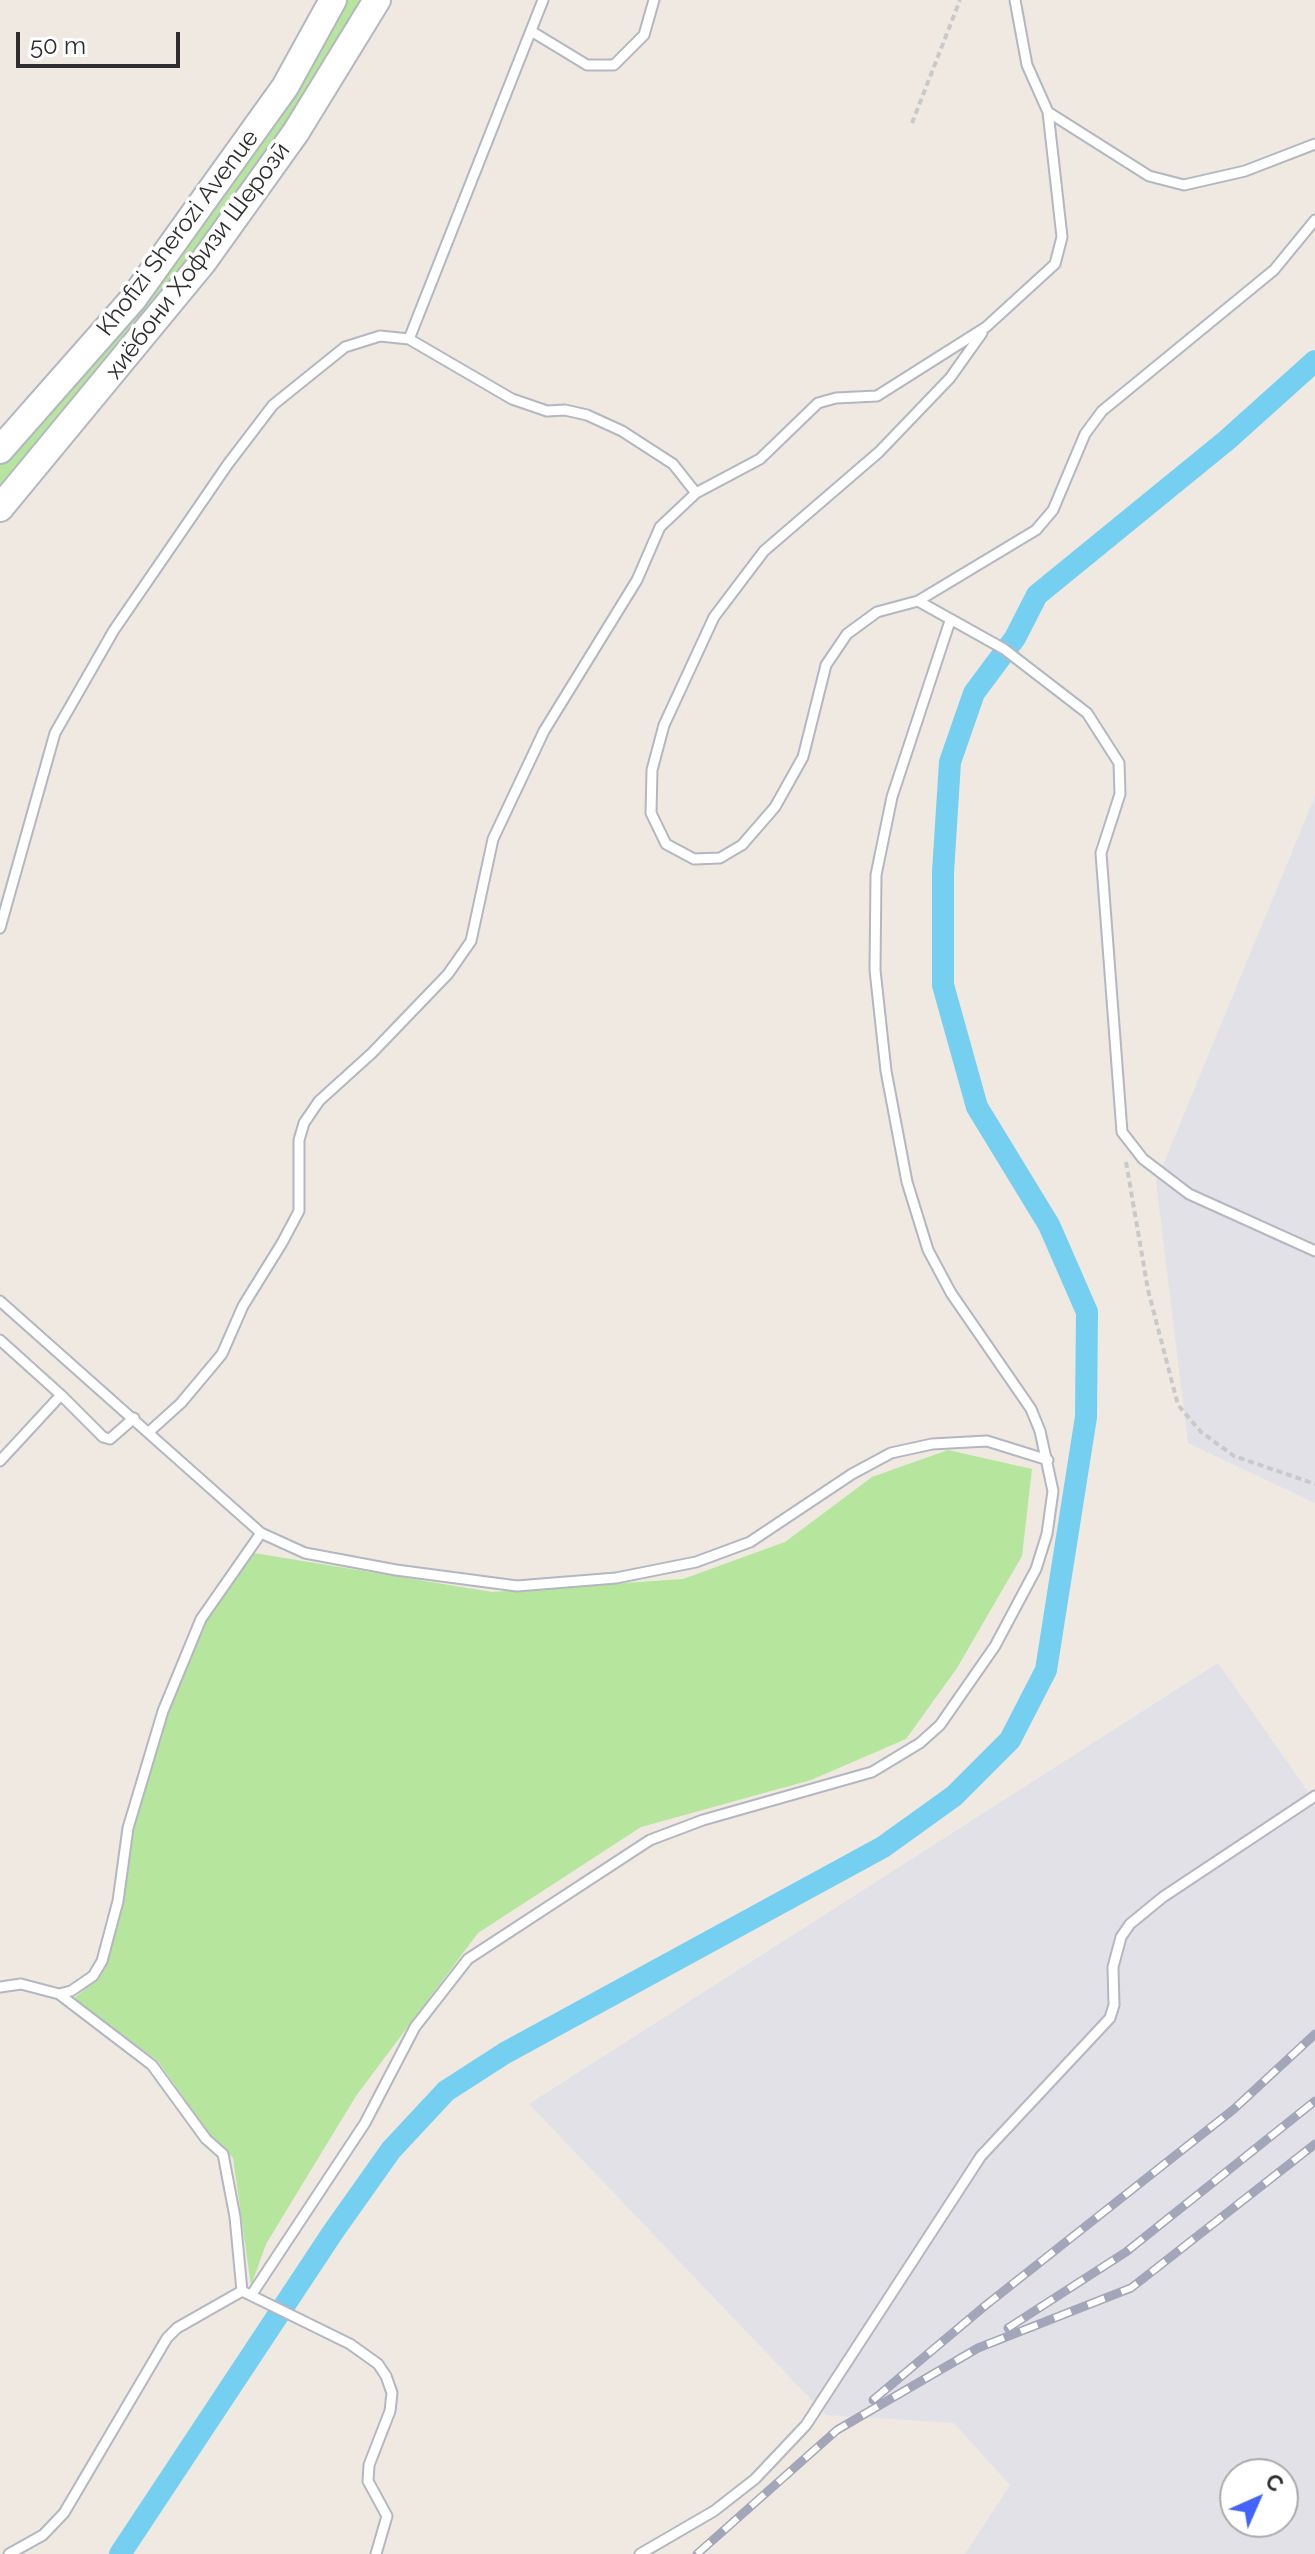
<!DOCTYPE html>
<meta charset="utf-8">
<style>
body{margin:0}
#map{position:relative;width:1315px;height:2554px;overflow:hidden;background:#efe9e1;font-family:Raleway,sans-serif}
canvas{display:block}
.north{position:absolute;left:1219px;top:2458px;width:80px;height:80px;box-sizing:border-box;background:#fff;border:2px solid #ababab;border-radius:50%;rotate:45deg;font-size:22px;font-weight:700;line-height:32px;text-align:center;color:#2e2e2e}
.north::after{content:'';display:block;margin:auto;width:28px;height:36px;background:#4264fb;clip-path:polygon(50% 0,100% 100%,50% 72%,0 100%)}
.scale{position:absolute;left:16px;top:32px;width:164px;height:36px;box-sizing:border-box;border:4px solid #2e2e2e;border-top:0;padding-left:10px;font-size:24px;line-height:28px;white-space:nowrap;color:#2e2e2e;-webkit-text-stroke:6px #fff;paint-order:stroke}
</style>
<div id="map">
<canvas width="1315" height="2554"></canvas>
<div class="north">С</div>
<div class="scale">50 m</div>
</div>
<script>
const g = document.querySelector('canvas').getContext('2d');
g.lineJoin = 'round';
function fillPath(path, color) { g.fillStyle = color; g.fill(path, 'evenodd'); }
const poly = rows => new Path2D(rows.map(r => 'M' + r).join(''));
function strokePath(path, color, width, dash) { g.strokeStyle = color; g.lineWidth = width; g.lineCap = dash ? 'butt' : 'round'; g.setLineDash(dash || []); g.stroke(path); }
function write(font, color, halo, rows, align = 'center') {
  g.font = font + ' Raleway,sans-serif'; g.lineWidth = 7; g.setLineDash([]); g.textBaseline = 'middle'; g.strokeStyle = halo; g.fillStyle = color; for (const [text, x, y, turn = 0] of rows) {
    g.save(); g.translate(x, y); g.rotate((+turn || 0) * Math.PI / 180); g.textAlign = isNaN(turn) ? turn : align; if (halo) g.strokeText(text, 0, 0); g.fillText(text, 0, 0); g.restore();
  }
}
fillPath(poly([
 [1315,796,1315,1503,1188,1443,1156,1182],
 [1218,1663,1311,1796,1315,1794,1315,2554,965,2554,1010,2485,954,2423,826,2415,529,2104],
 [1235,2474,1283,2474,1283,2522,1235,2522]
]), '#e3e1e8');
fillPath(poly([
 [333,0,368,0,290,133,0,495,0,443,165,244],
 [948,1450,1032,1469,1022,1556,957,1668,906,1739,811,1780,641,1827,478,1933,356,2096,266,2244,251,2286,233,2158,210,2135,157,2060,73,1999,99,1978,109,1957,135,1825,168,1712,207,1620,254,1553,492,1592,683,1579,785,1542,872,1477]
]), '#b6e59e');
strokePath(poly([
 [120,2554,333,2232,391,2150,446,2091,505,2053,883,1847,954,1796,1010,1740,1046,1670,1086,1417,1087,1312,1049,1225,977,1107,943,985,943,872,950,762,974,693,1015,638,1037,595,1227,440,1315,361]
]), '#75cff0', 22);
const service = poly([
 [531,31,587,65,614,65,644,35,654,0],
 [1048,112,1149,176,1184,185,1245,171,1315,144],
 [982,333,950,378,879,452,764,551,714,617,664,725,652,770,651,813,666,844,694,859,720,858,742,845,775,807,803,757,826,665,847,634,877,612,918,601,1036,530,1053,510,1085,434,1102,411,1274,270,1315,220],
 [409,339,543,0],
 [918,601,1004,649,1087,713,1119,763,1120,794,1101,853,1122,1132,1143,1159,1189,1194,1315,1251],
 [0,928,55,733,114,630,228,464,273,405,345,347,380,336,409,339,512,399,547,411,565,410,587,415,622,431,673,464,696,493],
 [0,1301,261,1533,305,1553,396,1570,517,1586,616,1578,696,1562,750,1542,852,1474,891,1453,932,1444,987,1441,1048,1460],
 [0,1340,61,1395],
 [150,1431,181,1403,222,1354,243,1306,282,1243,299,1211,299,1140,304,1123,319,1101,372,1053,448,974,471,941,493,839,544,731,637,580,660,527,696,493,760,459,818,403,836,398,877,396,986,327,1055,264,1062,237,1048,112,1027,65,1015,0],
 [0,1461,61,1395,103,1437,110,1439,134,1418],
 [0,1987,21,1984,59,1994,71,1991,93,1976,102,1961,118,1901,128,1828,163,1711,201,1619,261,1533],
 [59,1994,152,2065,206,2139,223,2154,235,2217,242,2291],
 [252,2294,365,2123,415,2027,468,1959,650,1840,703,1820,872,1772,920,1743,940,1725,995,1646,1036,1569,1047,1534,1053,1491,1040,1431,1031,1409,951,1293,928,1250,907,1182,886,1071,875,970,876,875,892,797,950,621],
 [9,2554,43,2535,64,2513,167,2338,177,2328,242,2291,350,2344,378,2364,386,2376,392,2393,390,2411,369,2465,368,2481,387,2516,376,2554],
 [640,2554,714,2511,755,2479,806,2425,981,2156,1110,2018,1114,2005,1113,1967,1121,1937,1130,1924,1163,1897,1315,1796]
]);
const secondary = poly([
 [0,450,133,299,285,87,333,0],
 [0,508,203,262,296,132,377,0]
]);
strokePath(service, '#b4b7c1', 13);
strokePath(secondary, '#b4b7c1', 30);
strokePath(poly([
 [912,123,960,0],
 [1126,1162,1148,1290,1178,1405,1201,1432,1234,1456,1315,1484]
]), '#c9c9c9', 4, [6, 4]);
strokePath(service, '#fff', 9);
strokePath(secondary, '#fff', 26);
const rail = poly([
 [1008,2328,1126,2252,1315,2101],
 [873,2400,986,2305,1234,2109,1315,2034],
 [697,2554,837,2430,978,2348,1131,2288,1315,2144]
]);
strokePath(rail, '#a3a6b8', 9);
strokePath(rail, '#fff', 6, [18]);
write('24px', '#2e2e2e', '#fff', [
 ["Khofizi Sherozi Avenue",178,233,-53],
 ["хиёбони Ҳофизи Шерозӣ",198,261,-53]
]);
</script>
